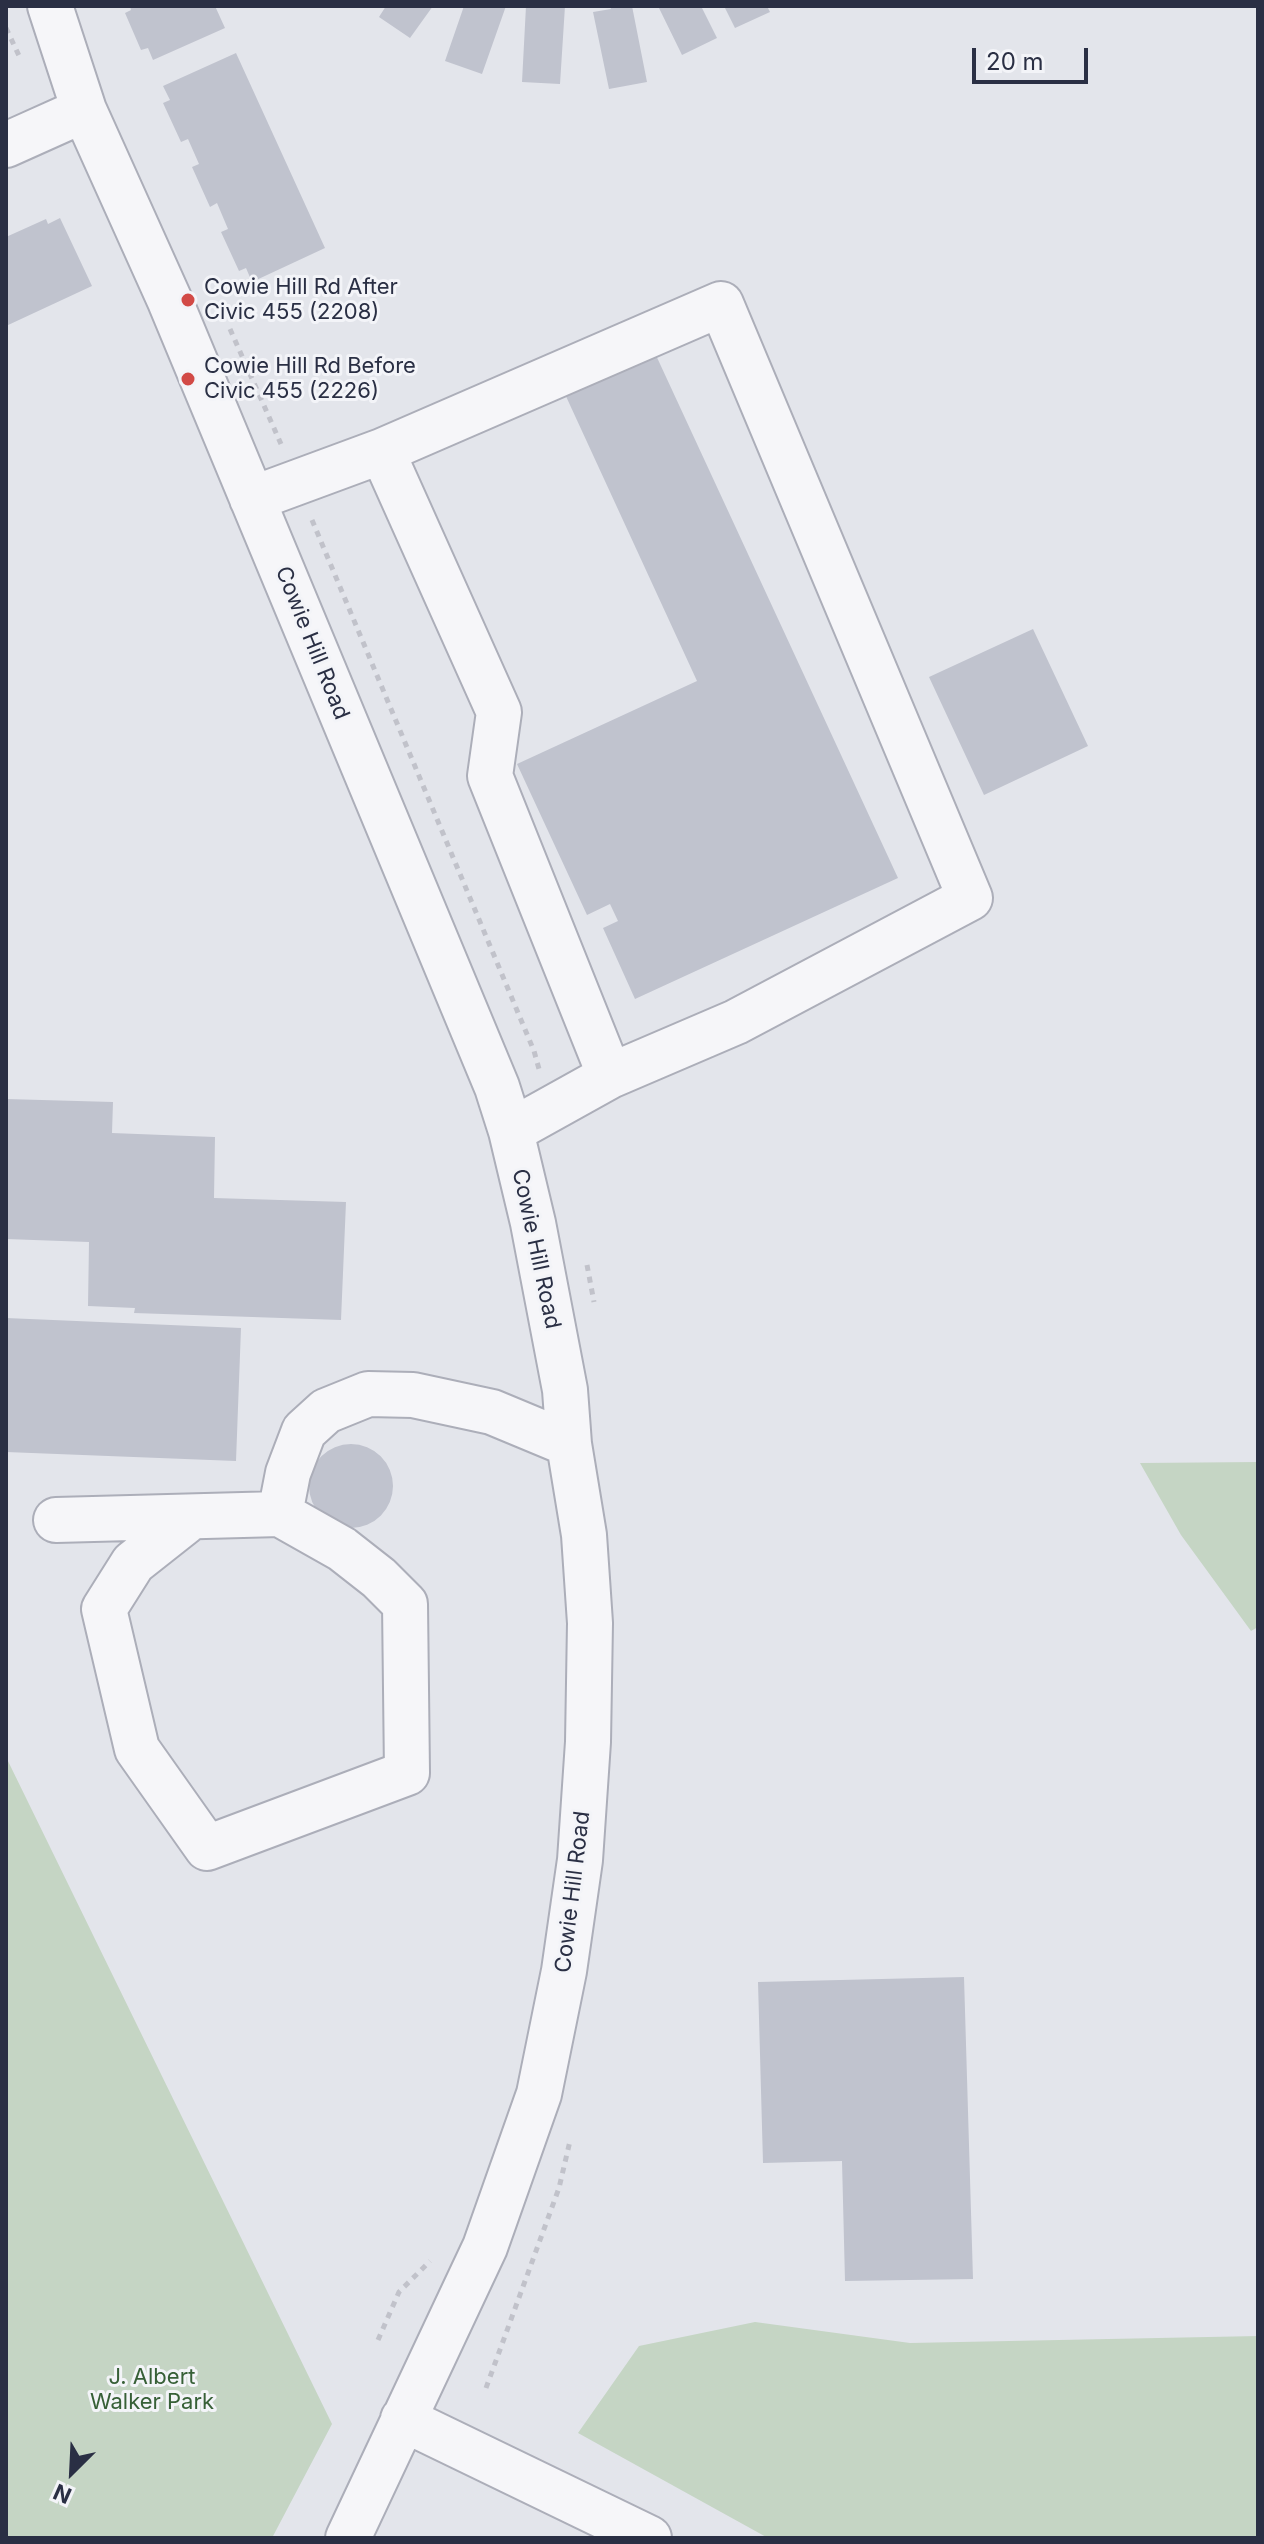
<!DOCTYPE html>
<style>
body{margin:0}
#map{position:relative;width:1264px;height:2544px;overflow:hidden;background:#e3e5eb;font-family:Inter,sans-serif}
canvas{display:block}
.frame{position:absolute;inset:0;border:8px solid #2a2f44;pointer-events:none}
.north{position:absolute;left:32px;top:2432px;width:80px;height:80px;-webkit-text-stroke:6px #f3f4f8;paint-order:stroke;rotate:204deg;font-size:22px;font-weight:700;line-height:32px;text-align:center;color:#2a2f44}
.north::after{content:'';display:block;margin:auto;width:28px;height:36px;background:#2a2f44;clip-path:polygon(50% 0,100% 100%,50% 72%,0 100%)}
.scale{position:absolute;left:972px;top:48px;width:116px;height:36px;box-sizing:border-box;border:4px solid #2a2f44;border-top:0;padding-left:10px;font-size:24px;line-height:28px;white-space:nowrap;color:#2a2f44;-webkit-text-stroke:6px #f3f4f8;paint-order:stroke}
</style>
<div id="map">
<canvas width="1264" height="2544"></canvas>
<div class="frame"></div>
<div class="north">N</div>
<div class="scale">20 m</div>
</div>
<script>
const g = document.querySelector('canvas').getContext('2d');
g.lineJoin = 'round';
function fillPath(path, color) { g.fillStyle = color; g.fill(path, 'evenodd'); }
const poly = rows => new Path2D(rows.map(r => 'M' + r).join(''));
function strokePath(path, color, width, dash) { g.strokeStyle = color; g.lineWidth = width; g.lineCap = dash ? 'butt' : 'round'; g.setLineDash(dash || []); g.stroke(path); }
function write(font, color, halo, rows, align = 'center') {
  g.font = font + ' Inter,sans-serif'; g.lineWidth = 6; g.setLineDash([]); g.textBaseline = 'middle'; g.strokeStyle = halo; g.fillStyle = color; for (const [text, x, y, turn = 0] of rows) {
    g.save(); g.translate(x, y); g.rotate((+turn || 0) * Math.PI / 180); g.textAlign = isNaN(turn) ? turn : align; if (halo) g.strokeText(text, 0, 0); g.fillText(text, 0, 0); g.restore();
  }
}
fillPath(poly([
 [1258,1462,1258,1627,1251,1631,1181,1535,1140,1463],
 [6,1757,332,2424,272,2538,6,2538],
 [755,2322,910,2343,1258,2336,1258,2538,768,2538,578,2433,639,2346]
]), '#c5d5c4');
fillPath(poly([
 [130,6,215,6,225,28,153,60,148,48,141,50,125,13,131,10],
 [386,6,433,6,410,38,379,17],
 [464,6,506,6,482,74,445,61],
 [526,6,565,6,560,84,522,82],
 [610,6,632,6,647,82,609,89,593,12,611,9],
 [658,6,701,6,717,38,682,55],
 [724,6,767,6,770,12,735,28],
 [236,53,325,248,252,282,246,268,239,271,221,232,228,229,217,203,210,207,192,167,199,164,188,139,181,142,163,103,170,100,163,86],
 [60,218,92,286,6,326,6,237,46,219,48,224],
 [654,351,898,878,635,999,603,928,618,921,610,904,587,915,517,764,697,681,564,392],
 [1033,629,1088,746,984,795,929,677],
 [6,1099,113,1102,112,1133,215,1137,214,1198,346,1202,341,1320,134,1313,135,1308,88,1306,89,1242,6,1239],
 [6,1318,241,1328,236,1461,6,1452],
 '309 1486a42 42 0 1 1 84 0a42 42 0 1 1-84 0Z',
 [964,1977,973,2279,845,2281,842,2161,763,2163,758,1982]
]), '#c0c3ce');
const minor = poly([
 [50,6,84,110,170,301,497,1087,511,1131,533,1223,565,1390,569,1444,584,1535,590,1623,588,1742,580,1860,564,1971,539,2094,485,2247,348,2538],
 [6,145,84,110],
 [382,451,721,304,970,898,736,1022,610,1076],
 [252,499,382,451,499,712,490,776,610,1076,511,1131],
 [280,1514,288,1473,304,1431,326,1411,368,1394,413,1395,492,1412,569,1444],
 [56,1520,280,1514,342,1549,379,1578,405,1604,407,1773,207,1848,137,1749,104,1609,133,1563,190,1518],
 [403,2419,649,2538]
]);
strokePath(minor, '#acaeb9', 48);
strokePath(poly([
 [6,28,21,60],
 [230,329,281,444],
 [312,520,534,1051,539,1069],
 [587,1265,594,1302],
 [378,2340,399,2292,430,2261],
 [486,2388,559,2188,570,2141]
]), '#c1c2ca', 5, [6, 6]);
strokePath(minor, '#f6f6f9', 44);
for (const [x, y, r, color] of [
 [188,300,8,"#d24a46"],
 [188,379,8,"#d24a46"]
]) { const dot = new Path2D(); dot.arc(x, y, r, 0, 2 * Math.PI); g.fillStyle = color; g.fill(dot); strokePath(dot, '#f3f4f8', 3); }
write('22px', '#2a2f44', '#f3f4f8', [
 ["Cowie Hill Rd After",204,287],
 ["Civic 455 (2208)",204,312],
 ["Cowie Hill Rd Before",204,366],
 ["Civic 455 (2226)",204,391]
], 'left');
write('22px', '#2a2f44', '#f3f4f8', [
 ["Cowie Hill Road",312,643,68],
 ["Cowie Hill Road",536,1249,78],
 ["Cowie Hill Road",573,1892,-83]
]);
write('22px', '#376037', '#f3f4f8', [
 ["J. Albert",152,2377],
 ["Walker Park",152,2402]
]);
</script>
